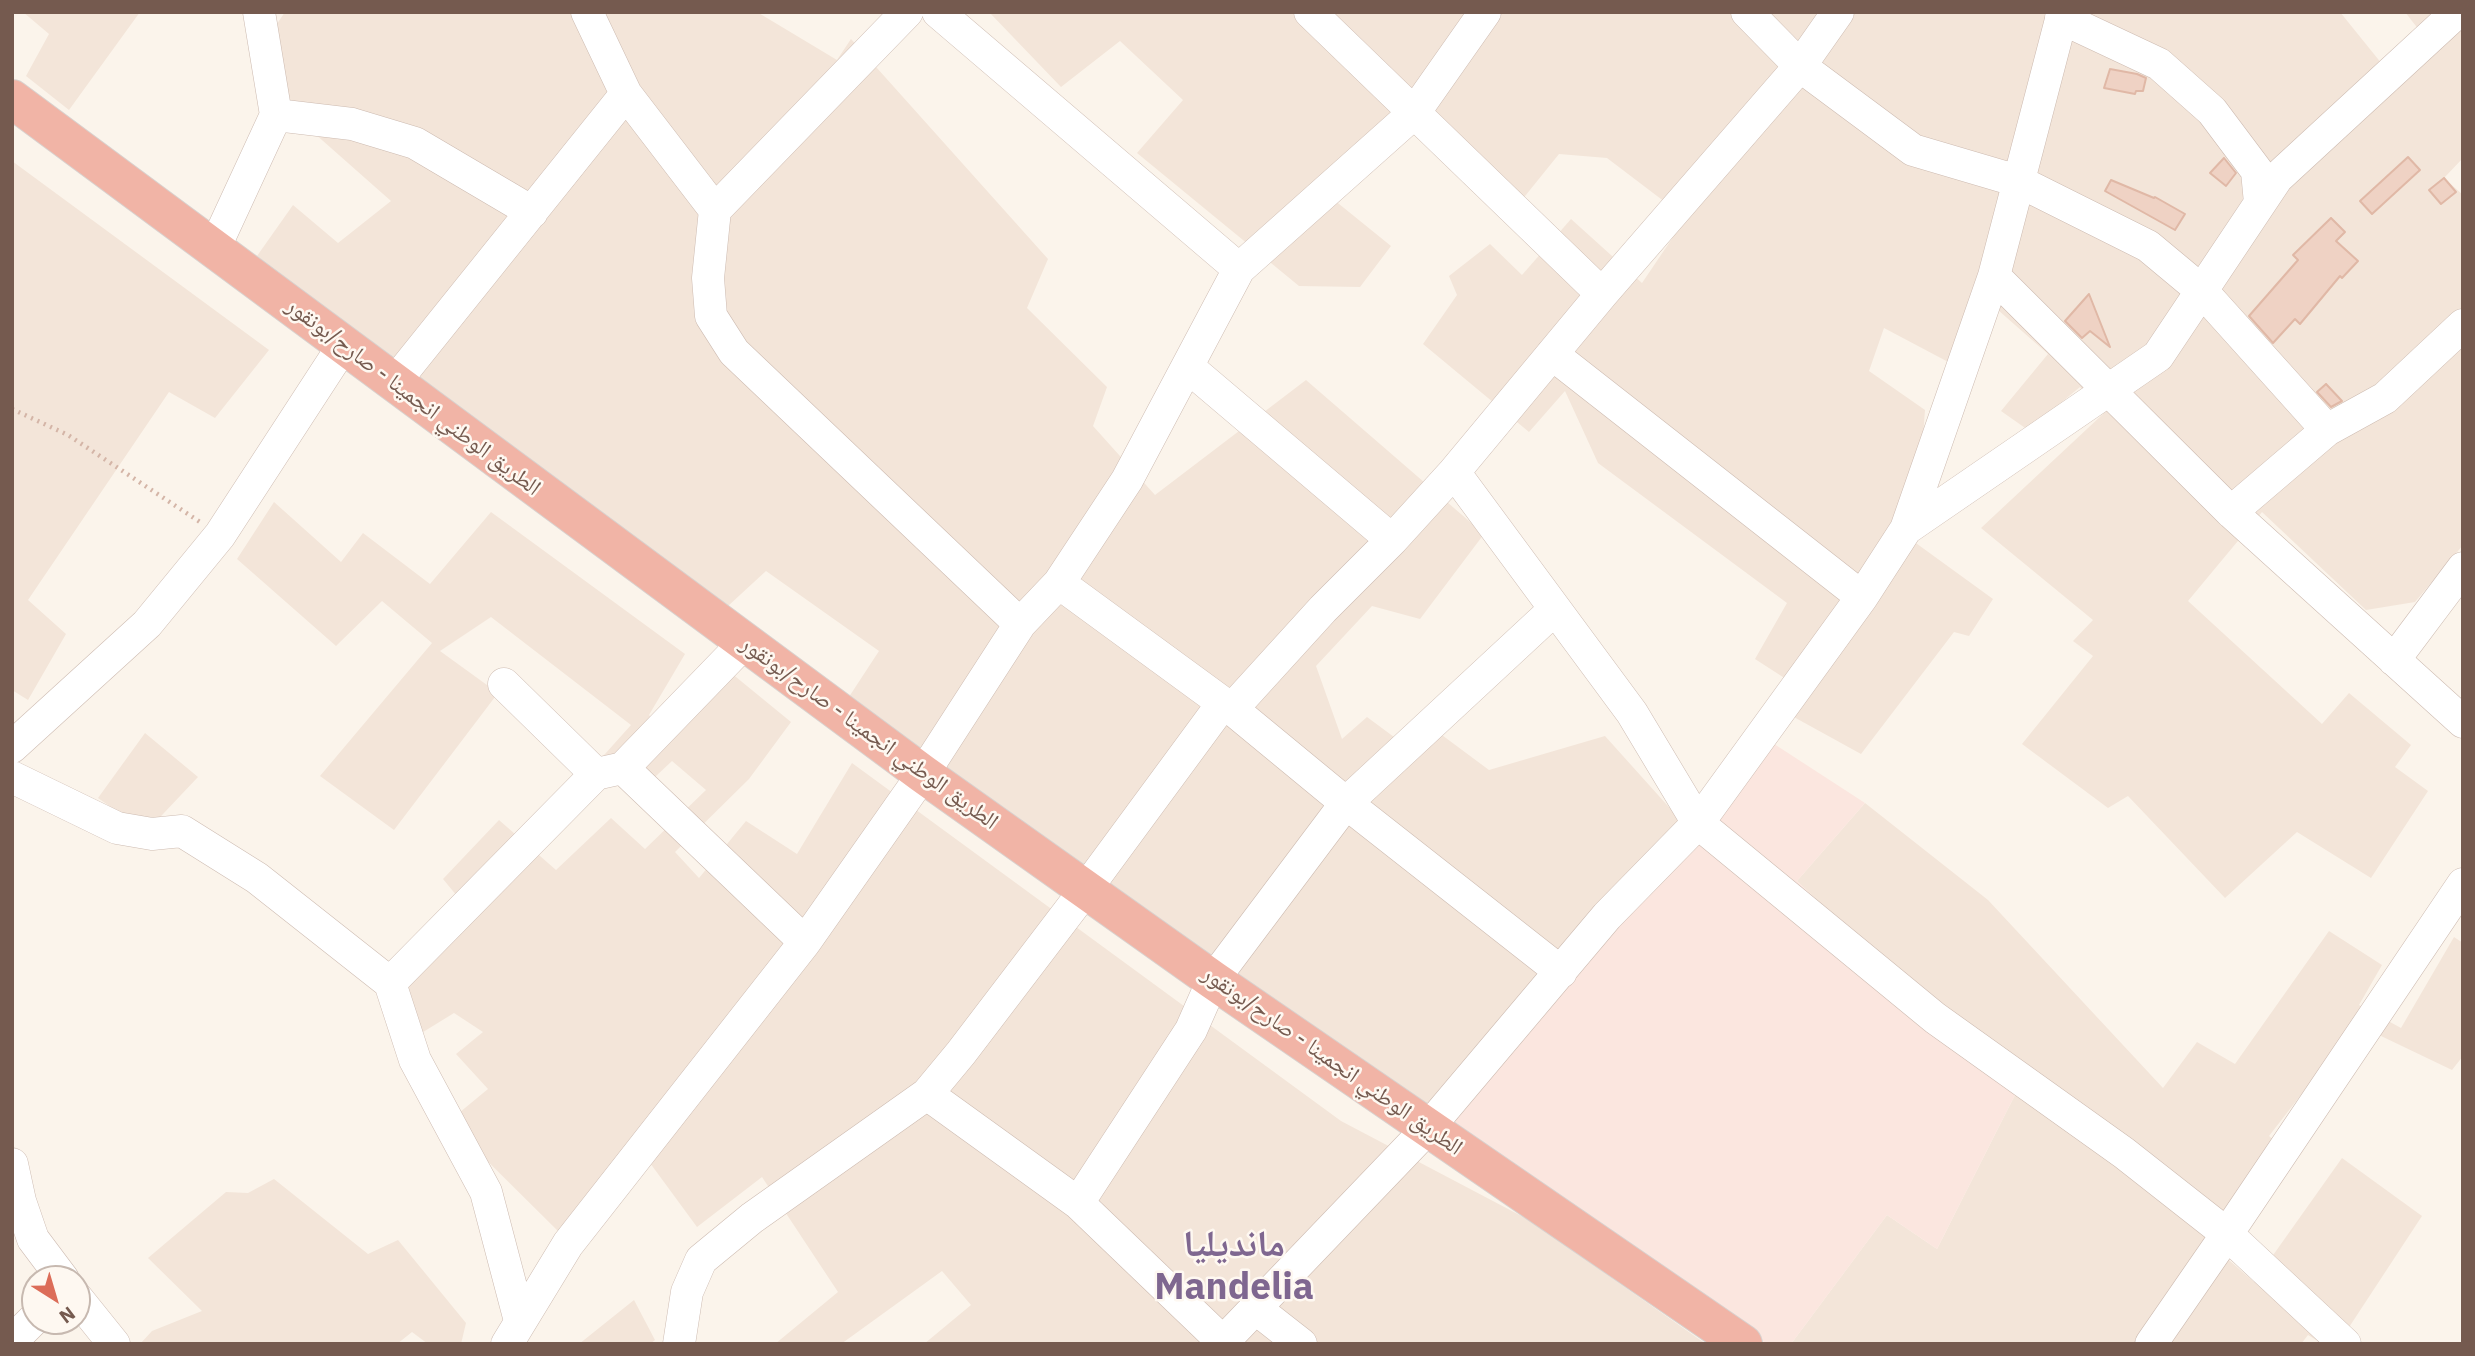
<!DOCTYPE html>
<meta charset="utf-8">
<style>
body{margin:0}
#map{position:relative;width:2475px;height:1356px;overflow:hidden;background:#fbf4eb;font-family:"IBM Plex Sans",sans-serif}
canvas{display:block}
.frame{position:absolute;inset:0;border:14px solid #755a4f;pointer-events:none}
.north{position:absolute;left:21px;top:1265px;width:70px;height:70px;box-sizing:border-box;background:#fef8f1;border:2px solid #c7b9b0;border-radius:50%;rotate:143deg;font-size:19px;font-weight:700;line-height:28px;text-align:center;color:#755a4f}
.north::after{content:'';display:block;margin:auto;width:24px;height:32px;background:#dc6d59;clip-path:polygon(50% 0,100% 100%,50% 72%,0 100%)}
</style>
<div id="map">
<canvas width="2475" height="1356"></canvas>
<div class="frame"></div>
<div class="north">N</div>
</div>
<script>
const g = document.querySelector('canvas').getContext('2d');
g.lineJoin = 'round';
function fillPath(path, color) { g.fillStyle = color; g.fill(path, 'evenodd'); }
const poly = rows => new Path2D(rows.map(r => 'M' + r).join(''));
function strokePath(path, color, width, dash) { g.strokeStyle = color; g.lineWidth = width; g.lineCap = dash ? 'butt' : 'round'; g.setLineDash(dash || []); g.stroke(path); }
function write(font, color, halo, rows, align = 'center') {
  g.font = font + ' "IBM Plex Sans","Noto Naskh Arabic",sans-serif'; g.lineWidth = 5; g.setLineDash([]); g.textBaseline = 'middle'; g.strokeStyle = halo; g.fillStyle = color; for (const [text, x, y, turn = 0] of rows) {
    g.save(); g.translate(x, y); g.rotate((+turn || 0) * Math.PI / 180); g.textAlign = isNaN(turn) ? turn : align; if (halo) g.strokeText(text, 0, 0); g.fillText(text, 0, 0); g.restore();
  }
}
fillPath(poly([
 [23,12,140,12,69,110,26,76,49,34],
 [285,12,757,12,837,60,851,39,1048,259,1027,308,1107,387,1093,426,1155,495,1306,380,1484,534,1420,619,1372,606,1316,666,1342,739,1367,717,1394,737,1419,718,1489,770,1605,736,1685,825,1431,1117,843,706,879,651,766,571,715,618,257,256,293,205,338,243,391,201,271,95,256,55],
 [989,12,2340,12,2382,64,2419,30,2405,12,2463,12,2463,158,2444,178,2463,195,2463,545,2415,602,2366,610,2262,512,2188,601,2322,724,2349,693,2411,745,2395,767,2428,791,2371,878,2297,832,2225,898,2128,796,2108,808,2022,744,2093,656,2073,641,2093,620,1981,528,2103,414,2080,387,2028,430,2001,411,2048,354,1998,310,1969,373,1884,328,1869,371,1925,410,1921,463,1891,525,1993,599,1969,636,1954,632,1861,754,1792,716,1803,690,1755,659,1787,603,1598,463,1565,391,1529,432,1423,344,1457,295,1449,276,1490,244,1522,275,1571,219,1642,283,1686,218,1607,158,1559,154,1513,211,1412,122,1323,191,1391,246,1360,287,1299,286,1137,153,1183,100,1120,41,1061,87],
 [12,161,269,350,215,418,169,392,28,600,66,634,28,700,12,690],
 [274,502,341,562,363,533,430,584,491,512,685,654,649,715,665,736,725,668,791,722,749,779,675,852,699,878,746,821,797,854,852,763,1341,1121,1529,1220,1706,1344,924,1344,971,1305,942,1271,841,1344,775,1344,838,1292,762,1177,697,1227,650,1163,563,1236,448,1122,488,1089,456,1054,483,1032,454,1013,415,1037,386,1000,471,913,443,879,499,820,556,870,611,818,645,849,706,790,672,761,638,793,596,764,631,725,491,617,440,651,498,693,394,830,320,776,432,643,382,601,336,646,237,559],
 [145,733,198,777,146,832,98,798],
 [1865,803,1988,900,2163,1088,2197,1042,2235,1064,2329,931,2382,965,2359,1005,2401,1028,2454,937,2463,943,2463,1056,2452,1070,2356,1024,2269,1136,2293,1156,2222,1254,2254,1282,2342,1158,2422,1216,2338,1344,2323,1344,2308,1335,2301,1344,1791,1344,1887,1215,1937,1249,2017,1091,1797,881],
 [274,1179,368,1254,398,1240,466,1323,461,1344,428,1344,412,1332,397,1344,140,1344,152,1331,202,1311,148,1258,226,1192,248,1193],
 [634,1300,655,1340,650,1344,579,1344]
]), '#f3e5d9');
fillPath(poly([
 [1768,740,1865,803,1797,881,2017,1091,1937,1249,1887,1215,1791,1344,1767,1344,1439,1126]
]), '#fbe6df');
const building = poly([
 [2110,69,2137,74,2146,78,2143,91,2136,91,2135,94,2104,88,2110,69],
 [2408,157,2420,170,2372,214,2360,201,2408,157],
 [2224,158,2236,173,2226,186,2210,173,2224,158],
 [2444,178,2456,192,2441,204,2429,190,2444,178],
 [2111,180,2154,198,2155,197,2185,214,2175,230,2105,191,2111,180],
 [2331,218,2345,232,2336,241,2358,261,2342,278,2340,276,2300,324,2295,319,2273,343,2249,316,2298,260,2293,255,2331,218],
 [2089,294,2110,347,2090,331,2082,338,2065,321,2089,294],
 [2326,384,2342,401,2331,407,2317,392,2326,384]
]);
fillPath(building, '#efd2c4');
strokePath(building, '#e0b8a6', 2);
const minor = poly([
 [587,12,626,94,715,210,708,278,711,316,734,352,1020,624],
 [938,12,1239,269],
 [1310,12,1602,294],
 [1747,12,1800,66,1913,150,2018,181,2148,246,2202,291,2327,430],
 [2061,18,2159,64,2212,111,2257,171,2260,203],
 [276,115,352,124,415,143,532,212],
 [715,210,907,12],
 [214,249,276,115,259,12],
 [1994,276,2231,512,2463,722],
 [1552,354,1862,597],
 [1188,367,1392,540],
 [394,383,626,94],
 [1454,472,1632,713,1698,823,1935,1018,2124,1153,2227,1234,2345,1344],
 [2231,512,2327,430,2385,398,2463,325],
 [1906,529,2158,356,2277,178,2457,12],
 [1059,583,1223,703],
 [2394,660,2463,568],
 [504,684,596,774,623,768,805,942],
 [1232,709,1346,803,1561,972],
 [12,747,147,624,220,535,343,346],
 [623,768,744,643],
 [12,777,117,828,152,834,182,831,257,878,390,983,415,1060,486,1192,520,1321],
 [390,983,596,774],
 [927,1094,1078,1203,1223,1342],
 [12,1164,20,1201,33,1239,63,1279],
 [1078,1203,1191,1030,1213,980,1346,803,1555,609],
 [77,1298,114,1344],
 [1255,1308,1301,1344],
 [12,1341,35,1318],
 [507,1344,568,1244,805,942,923,774,1020,624,1059,583,1127,480,1239,269,1414,113,1485,12],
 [679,1344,687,1292,701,1260,752,1218,927,1094,961,1053,1086,889,1223,703,1232,709,1323,609,1392,540,1454,472,1602,294,1800,66,1838,12],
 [1221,1344,1428,1128,1607,916,1698,823,1862,597,1906,529,1994,276,2063,12],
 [2151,1344,2227,1234,2463,884]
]);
const highway = poly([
 [12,99,923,774,1213,980,1743,1344]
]);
strokePath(minor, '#cdbbb1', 33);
strokePath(highway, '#d8d1ce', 40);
strokePath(poly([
 [12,409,68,435,200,522]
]), '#d4b5a7', 4.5, [2, 5]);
strokePath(minor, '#fff', 32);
strokePath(highway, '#f1b4a6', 38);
write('23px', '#755a4f', '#fef8f1', [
 ["الطريق الوطني انجمينا - صارح/بونقور",413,397,37],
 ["الطريق الوطني انجمينا - صارح/بونقور",869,733,36],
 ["الطريق الوطني انجمينا - صارح/بونقور",1332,1061,35]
]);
write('bold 37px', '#7f6790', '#fef8f1', [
 ["مانديليا",1234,1245],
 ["Mandelia",1234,1288]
]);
</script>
